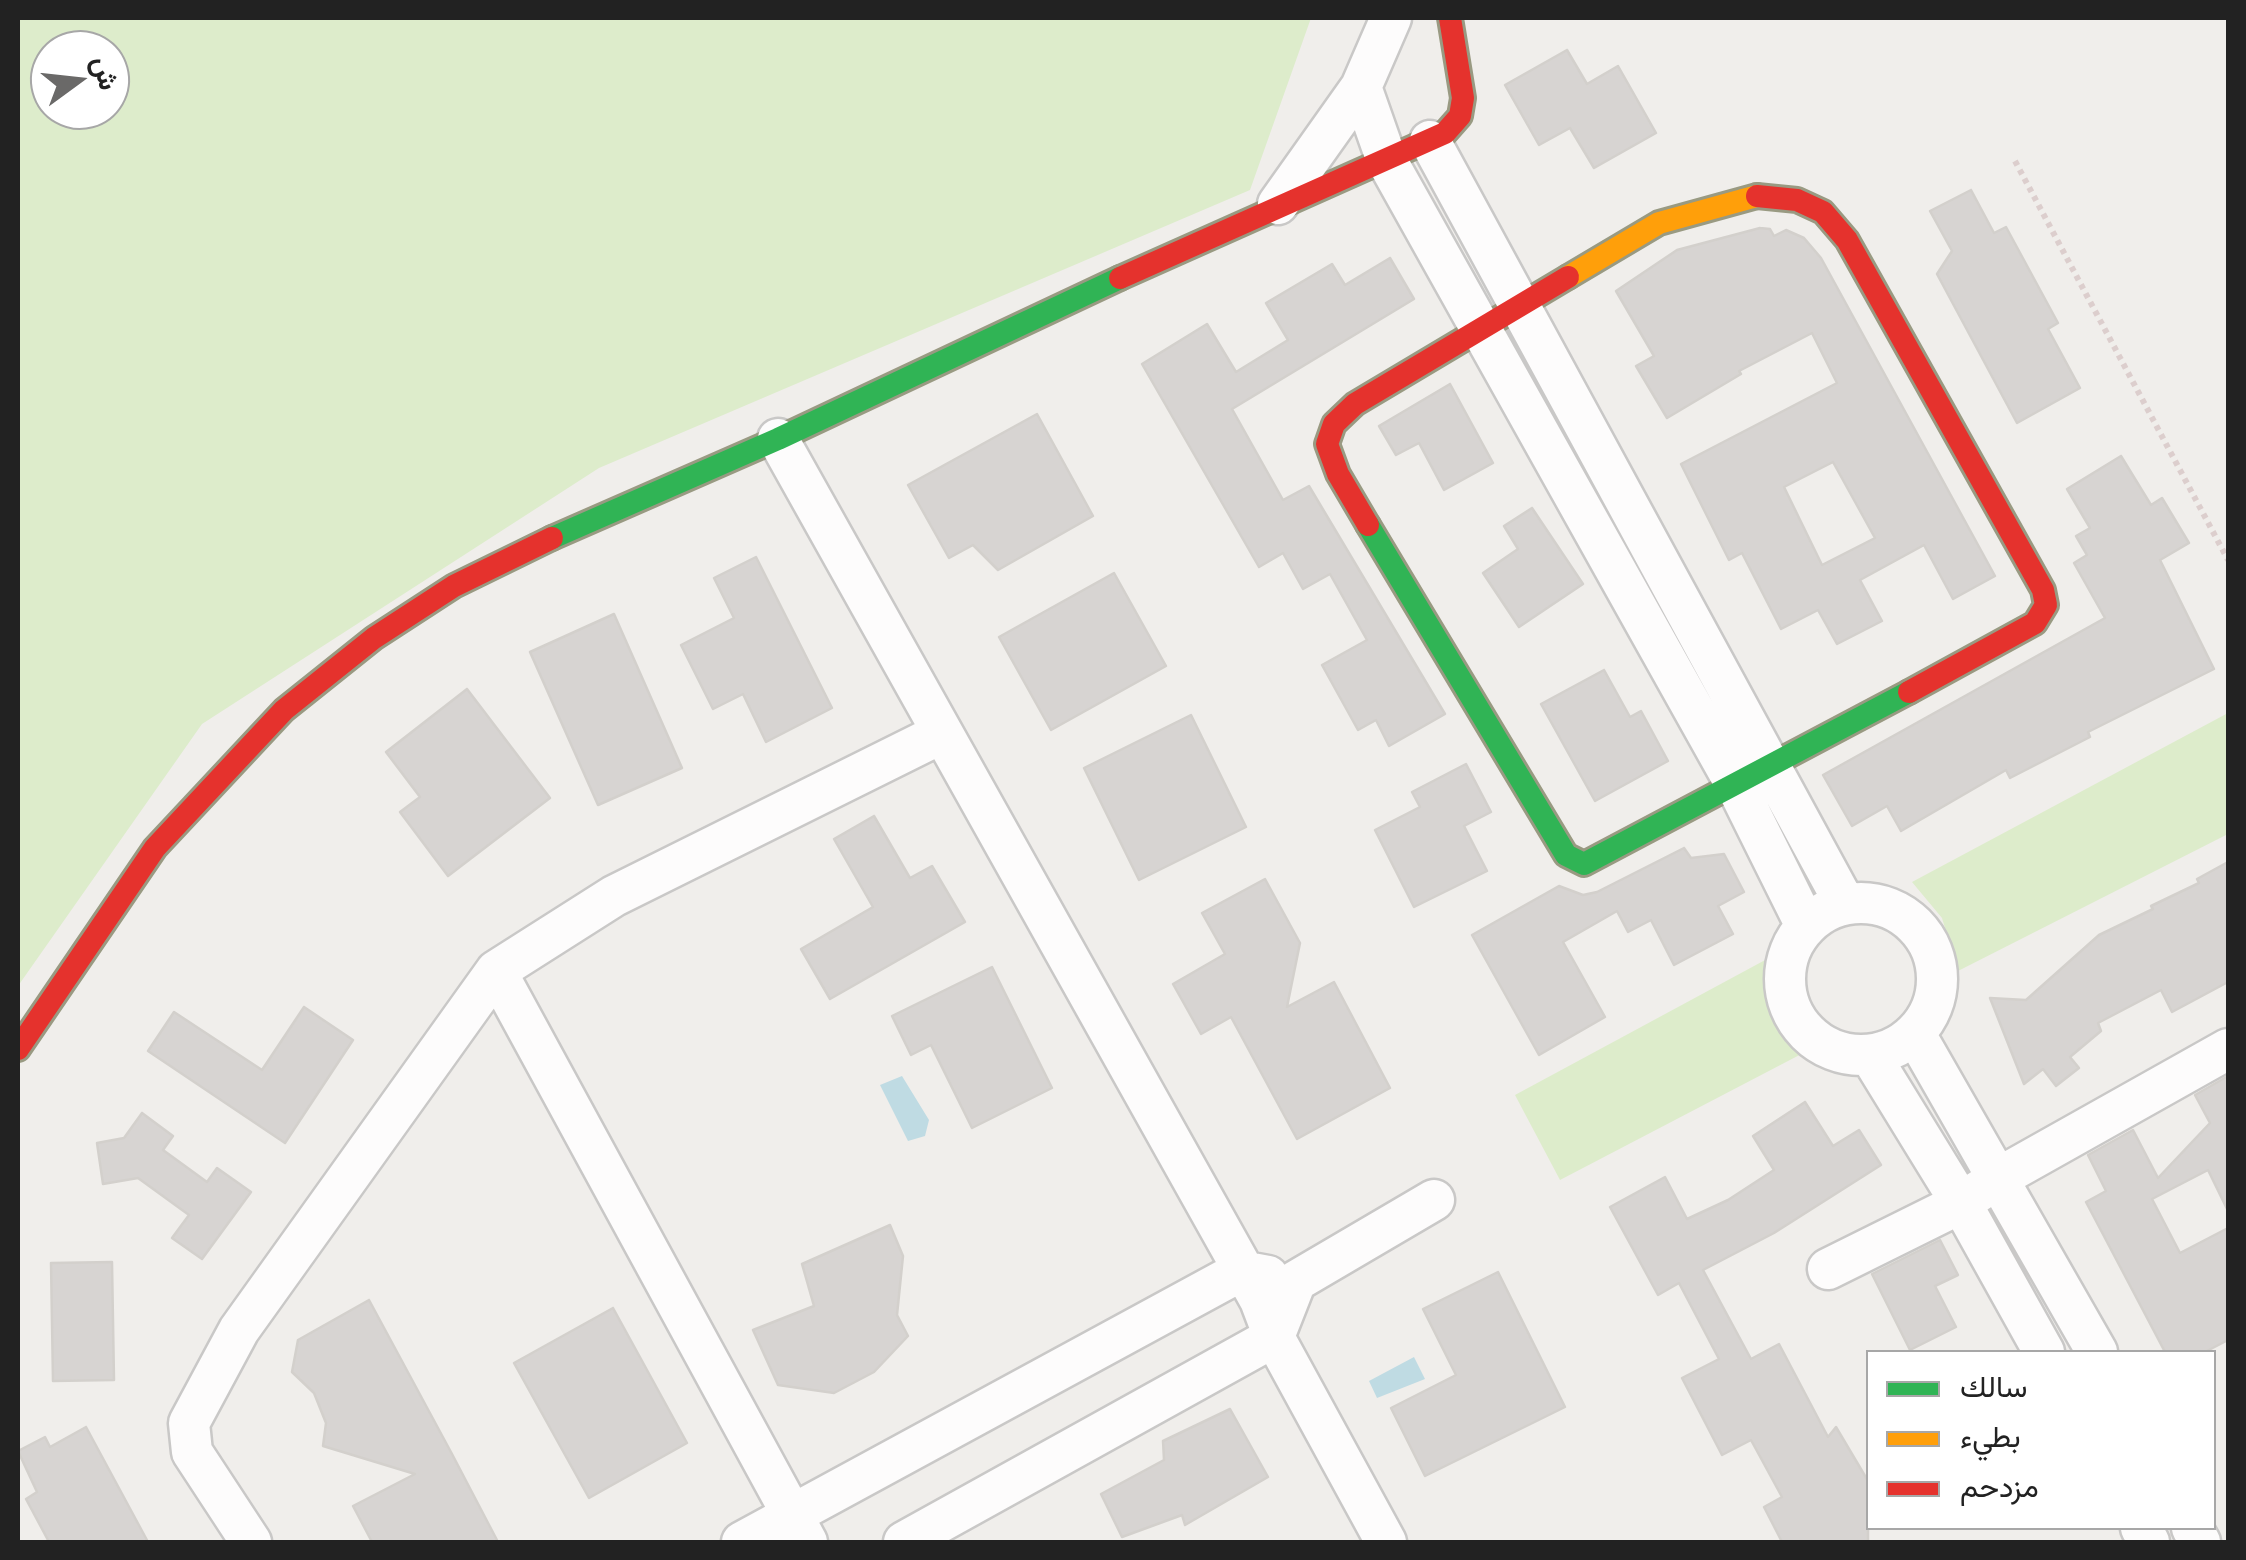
<!DOCTYPE html>
<meta charset="utf-8">
<style>
body{margin:0}
#map{position:relative;width:2246px;height:1560px;overflow:hidden;background:#f0eeeb;font-family:Barlow,Vazirmatn,sans-serif}
canvas{display:block}
.frame{position:absolute;inset:0;border:20px solid #222;pointer-events:none}
.legend{position:absolute;left:1866px;top:1350px;width:350px;height:180px;box-sizing:border-box;background:#fff;border:2px solid #a7a7a7;margin:0;padding:12px 18px;list-style:none;font-size:30px;color:#222}
.legend li{display:flex;align-items:center;gap:20px;height:50px}
.legend b{width:50px;border:2px solid #a7a7a7}
.north{position:absolute;left:30px;top:30px;width:100px;height:100px;box-sizing:border-box;background:#fff;border:2px solid #a7a7a7;border-radius:50%;rotate:75deg;font-size:28px;font-weight:700;line-height:40px;text-align:center;color:#222}
.north::after{content:'';display:block;margin:auto;width:35px;height:45px;background:#6a6968;clip-path:polygon(50% 0,100% 100%,50% 72%,0 100%)}
</style>
<div id="map">
<canvas width="2246" height="1560"></canvas>
<div class="frame"></div>
<ul class="legend">
<li><b style="height:12px;background:#30b455"></b>سالك</li>
<li><b style="height:12px;background:#ff9f0a"></b>بطيء</li>
<li><b style="height:12px;background:#e5322d"></b>مزدحم</li>
</ul>
<div class="north">ش</div>
</div>
<script>
const g = document.querySelector('canvas').getContext('2d');
g.lineJoin = 'round';
function fillPath(path, color) { g.fillStyle = color; g.fill(path, 'evenodd'); }
const poly = rows => new Path2D(rows.map(r => 'M' + r).join(''));
function strokePath(path, color, width, dash) { g.strokeStyle = color; g.lineWidth = width; g.lineCap = dash ? 'butt' : 'round'; g.setLineDash(dash || []); g.stroke(path); }
fillPath(poly([
 [18,18,1311,18,1250,190,599,468,202,724,18,986],
 [50,50,110,50,110,110,50,110],
 [2228,713,2228,834,1958,971,1942,918,1912,882],
 [1767,959,1775,1009,1811,1049,1560,1180,1515,1095]
]), '#ddeccb');
fillPath(poly([
 [902,1076,929,1120,925,1136,908,1141,880,1085],
 [1414,1357,1425,1379,1377,1398,1369,1381]
]), '#bfdbe3');
const building = poly([
 [1567,50,1587,84,1618,66,1656,133,1594,168,1570,128,1539,145,1505,85,1567,50],
 [1971,190,1994,233,2006,227,2058,323,2048,329,2080,388,2017,423,1937,274,1952,251,1930,211,1971,190],
 [1760,228,1770,229,1774,236,1786,230,1804,238,1821,258,1995,576,1953,599,1924,545,1860,580,1882,621,1837,644,1818,610,1781,629,1742,553,1729,560,1681,464,1837,383,1812,333,1739,371,1741,374,1667,418,1636,366,1654,356,1616,291,1677,250,1760,228],
 [1833,462,1875,538,1822,565,1784,487,1833,462],
 [1390,258,1414,299,1232,409,1283,500,1309,486,1445,714,1389,746,1376,720,1358,730,1322,665,1367,640,1330,574,1303,589,1283,553,1259,567,1142,364,1207,324,1236,372,1288,340,1266,303,1332,264,1345,285,1390,258],
 [1450,384,1493,463,1444,490,1419,443,1396,455,1379,426,1450,384],
 [1037,414,1093,516,998,570,973,545,949,558,908,485,1037,414],
 [2121,456,2151,505,2162,498,2189,543,2160,560,2214,669,2088,732,2090,737,2010,778,2006,770,1901,831,1887,806,1852,826,1823,775,2105,618,2074,563,2087,555,2076,536,2090,528,2067,489,2121,456],
 [1532,508,1583,584,1519,627,1483,573,1518,549,1504,526,1532,508],
 [756,557,832,708,766,742,743,694,713,709,681,645,734,618,714,578,756,557],
 [1114,573,1166,666,1051,730,999,637,1114,573],
 [614,614,682,768,598,805,530,652,614,614],
 [1604,670,1630,717,1641,711,1668,761,1595,801,1541,704,1604,670],
 [467,689,550,798,448,876,400,812,420,797,386,752,467,689],
 [1191,715,1246,827,1139,880,1084,768,1191,715],
 [1466,764,1491,812,1464,826,1487,871,1414,907,1375,830,1420,807,1412,792,1466,764],
 [874,816,910,878,932,866,965,922,830,999,801,949,873,907,834,839,874,816],
 [1684,848,1691,858,1724,854,1744,892,1718,906,1733,934,1674,965,1651,920,1628,932,1617,911,1563,942,1605,1017,1539,1055,1472,935,1559,886,1583,895,1597,892,1684,848],
 [2228,862,2228,982,2172,1012,2161,990,2098,1023,2101,1031,2070,1057,2079,1068,2056,1086,2043,1069,2024,1084,1990,998,2026,1000,2099,935,2153,909,2151,906,2199,883,2197,879,2228,862],
 [1265,879,1300,943,1287,1007,1334,982,1390,1088,1297,1139,1231,1017,1201,1034,1173,984,1225,954,1202,913,1265,879],
 [992,967,1052,1088,972,1128,931,1045,911,1055,892,1016,992,967],
 [304,1007,353,1040,285,1143,148,1051,174,1012,262,1070,304,1007],
 [2228,1076,2228,1211,2208,1170,2152,1199,2180,1253,2228,1228,2228,1340,2205,1352,2165,1352,2086,1202,2106,1191,2088,1155,2133,1130,2158,1178,2210,1123,2195,1095,2228,1076],
 [1805,1102,1833,1146,1859,1130,1881,1165,1774,1233,1703,1270,1751,1359,1779,1344,1828,1437,1836,1427,1868,1481,1868,1542,1782,1542,1764,1507,1782,1497,1751,1440,1722,1455,1682,1378,1719,1359,1679,1283,1658,1295,1610,1207,1665,1177,1687,1219,1728,1200,1774,1170,1753,1136,1805,1102],
 [142,1113,173,1136,163,1150,207,1182,217,1168,251,1192,202,1259,172,1238,189,1215,138,1178,103,1184,97,1143,124,1138,142,1113],
 [890,1225,903,1256,897,1315,908,1336,874,1372,834,1393,778,1385,753,1330,814,1306,802,1264,890,1225],
 [1940,1240,1958,1275,1935,1286,1956,1327,1910,1350,1872,1274,1940,1240],
 [112,1262,114,1380,53,1381,51,1263,112,1262],
 [1498,1272,1565,1407,1425,1476,1391,1408,1456,1375,1423,1309,1498,1272],
 [369,1300,452,1454,498,1542,372,1542,353,1506,415,1474,323,1446,326,1423,314,1393,292,1372,298,1340,369,1300],
 [613,1308,687,1443,589,1498,514,1363,613,1308],
 [1230,1409,1268,1477,1185,1525,1182,1515,1122,1537,1101,1494,1164,1460,1163,1441,1230,1409],
 [86,1427,148,1542,49,1542,26,1499,37,1492,18,1451,45,1437,50,1447,86,1427]
]);
fillPath(building, '#d7d4d2');
strokePath(building, '#d3d0cc', 2.5);
const street = poly([
 [1361,87,1387,161,1737,787,1806,926],
 [1430,141,1845,904],
 [1278,204,1361,87,1391,18],
 [778,439,1260,1300,1274,1337,1386,1542],
 '1785 979a76 76 0 1 1 152 0a76 76 0 1 1-152 0Z',
 [496,971,807,1542],
 [1915,1034,2097,1352],
 [1870,1055,1961,1203,2044,1352],
 [1828,1269,1961,1203,2000,1177,2228,1049],
 [2141,1528,2149,1542],
 [2192,1528,2200,1542],
 [251,1542,192,1452,189,1423,239,1330,496,971,614,896,940,734],
 [742,1542,1241,1271,1268,1276],
 [904,1542,1274,1337,1296,1281,1434,1200]
]);
const fast = poly([
 [1368,525,1566,855,1584,864,1909,692],
 [552,538,778,439,1120,278]
]);
const slow = poly([
 [1568,277,1659,223,1757,196]
]);
const jam = poly([
 [1757,196,1797,200,1823,212,1847,240,2043,590,2046,605,2035,623,1909,692],
 [1120,278,1445,133,1460,116,1463,98,1450,18],
 [1368,525,1338,474,1327,444,1334,424,1355,404,1568,277],
 [18,1049,155,848,284,710,374,638,454,586,552,538]
]);
strokePath(street, '#c9c8c7', 45);
strokePath(fast, '#999a82', 28);
strokePath(slow, '#999a82', 28);
strokePath(jam, '#999a82', 28);
strokePath(poly([
 [2015,161,2228,560]
]), '#dccecd', 6, [5, 5]);
strokePath(street, '#fdfcfc', 40);
strokePath(fast, '#30b455', 22);
strokePath(slow, '#ff9f0a', 22);
strokePath(jam, '#e5322d', 22);
</script>
